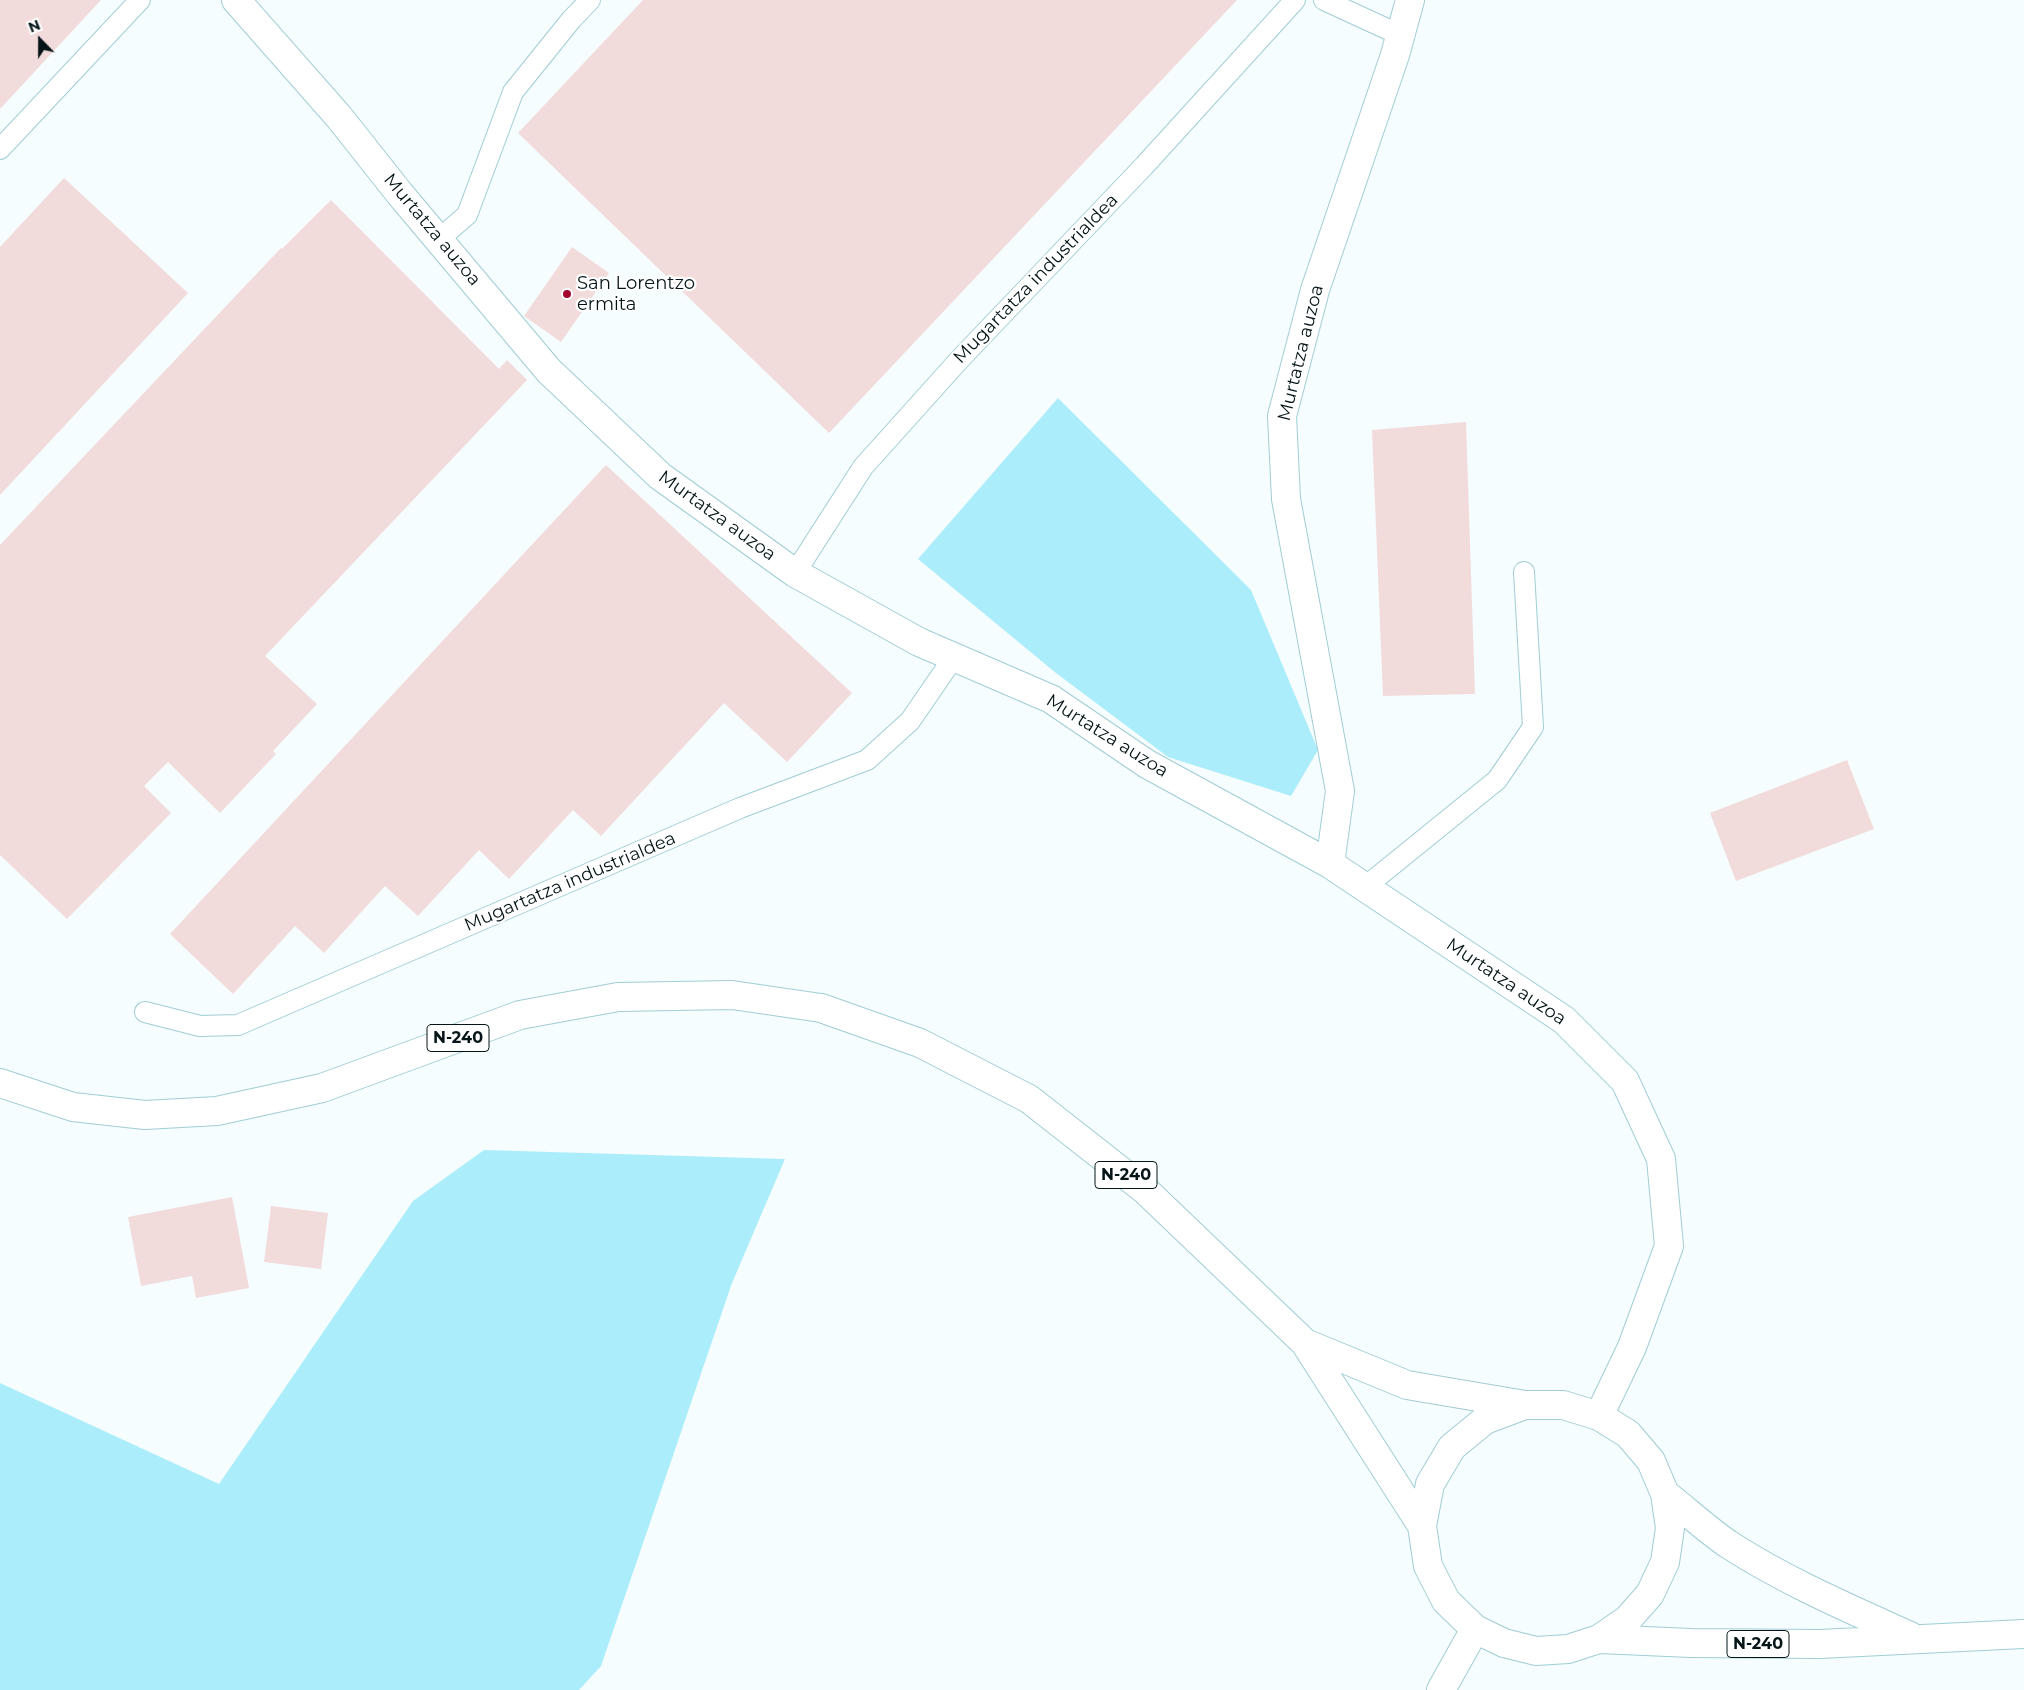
<!DOCTYPE html>
<style>
body{margin:0}
#map{position:relative;width:2024px;height:1690px;overflow:hidden;background:#f5fdff;font-family:Montserrat,sans-serif}
canvas{display:block}
.north{position:absolute;left:15px;top:15px;width:50px;height:50px;-webkit-text-stroke:4px #fff;paint-order:stroke;rotate:338deg;font-size:14px;font-weight:700;line-height:20px;text-align:center;color:#041417}
.north::after{content:'';display:block;margin:auto;width:18px;height:22px;background:#041417;clip-path:polygon(50% 0,100% 100%,50% 72%,0 100%)}
</style>
<div id="map">
<canvas width="2024" height="1690"></canvas>
<div class="north">N</div>
</div>
<script>
const g = document.querySelector('canvas').getContext('2d');
g.lineJoin = 'round';
function fillPath(path, color) { g.fillStyle = color; g.fill(path, 'evenodd'); }
function stroke(path, color, width, dash) { g.strokeStyle = color; g.lineWidth = width; g.lineCap = dash ? 'butt' : 'round'; g.setLineDash(dash || []); g.stroke(path); }
function drawText(font, color, halo, rows, align = 'center') {
  g.font = font + ' Montserrat,sans-serif'; g.lineWidth = 4.5; g.setLineDash([]); g.textBaseline = 'middle'; g.strokeStyle = halo; g.fillStyle = color; for (const [text, x, y, turn = 0] of rows) {
    g.save(); g.translate(x, y); g.rotate((+turn || 0) * Math.PI / 180); g.textAlign = isNaN(turn) ? turn : align; if (halo) g.strokeText(text, 0, 0); g.fillText(text, 0, 0); g.restore();
  }
}
fillPath(new Path2D(`
 M 1058,398 L 1251,590 L 1318,750 L 1291,796 L 1168,757 L 1056,673 L 918,559 Z
 M 484,1150 L 785,1159 L 732,1283 L 601,1666 L 579,1690 L 0,1690 L 0,1383 L 219,1484 L 413,1201 Z`), '#abedfa');
fillPath(new Path2D(`
 M 0,0 L 101,0 L 0,109 Z
 M 643,0 L 1237,0 L 829,433 L 518,133 Z
 M 64,178 L 188,293 L 0,495 L 0,247 Z
 M 331,200 L 499,369 L 507,360 L 527,380 L 265,656 L 317,704 L 273,751 L 276,754 L 220,813 L 168,762 L 144,786 L 171,813 L 67,919 L 0,855 L 0,545 L 281,248 L 282,249 Z
 M 572,247 L 609,273 L 561,342 L 524,316 Z
 M 1466,422 L 1475,694 L 1383,696 L 1372,430 Z
 M 606,465 L 852,693 L 787,762 L 724,703 L 601,836 L 573,810 L 509,879 L 479,850 L 418,916 L 385,886 L 324,953 L 295,926 L 233,994 L 170,934 Z
 M 1847,760 L 1874,829 L 1736,881 L 1710,813 Z
 M 232,1197 L 249,1288 L 196,1298 L 192,1276 L 141,1286 L 128,1217 Z
 M 271,1206 L 328,1213 L 321,1269 L 264,1262 Z`), '#f2dbdb');
const service = new Path2D(`
 M 1324,0 L 1400,35
 M 0,149 L 140,0
 M 439,239 L 467,215 L 513,92 L 571,20 L 590,0
 M 795,573 L 863,467 L 960,359 L 1144,166 L 1295,0
 M 1365,887 L 1497,780 L 1533,727 L 1524,572
 M 145,1012 L 200,1026 L 238,1025 L 740,808 L 867,760 L 910,721 L 954,657`);
const minor = new Path2D(`
 M 236,0 L 339,117 L 400,194 L 549,371 L 660,476 L 795,573 L 919,642 L 1051,699 L 1147,764 L 1330,864
 M 1410,0 L 1395,55 L 1315,290 L 1282,416 L 1286,499 L 1340,791 L 1330,864 L 1564,1020 L 1625,1081 L 1661,1159 L 1669,1246 L 1632,1347 L 1599,1416
 M 1441,1690 L 1475,1629`);
const trunk = new Path2D(`
 M 0,1083 L 73,1107 L 145,1115 L 217,1111 L 322,1088 L 520,1015 L 618,997 L 732,995 L 821,1008 L 920,1043 L 1029,1099 L 1145,1190 L 1305,1343 L 1422,1526
 M 1305,1343 L 1407,1385 L 1525,1405 L 1563,1405 L 1599,1416 L 1628,1434 L 1651,1461 L 1665,1494 L 1670,1528 L 1665,1562 L 1650,1594 L 1628,1619 L 1599,1639 L 1568,1649 L 1536,1651 L 1504,1643 L 1475,1629 L 1446,1601 L 1428,1566 L 1422,1526 L 1430,1484 L 1452,1447 L 1485,1420 L 1525,1405
 M 1665,1494 C 1686,1510 1706,1529 1728,1544 C 1785,1581 1848,1608 1910,1636
 M 1599,1639 L 1691,1643 L 1820,1644 L 2024,1634`);
stroke(service, '#a1cdd5', 22);
stroke(minor, '#a1cdd5', 30);
stroke(trunk, '#a1cdd5', 30);
stroke(service, '#fff', 20);
stroke(minor, '#fff', 28);
stroke(trunk, '#fff', 28);
for (const [x, y, r, color] of [
 [567,294,5,"#a3052f"]
]) { const dot = new Path2D(); dot.arc(x, y, r, 0, 2 * Math.PI); g.fillStyle = color; g.fill(dot); stroke(dot, '#fff', 2); }
for (const [x, y, w] of [
 [458,1038,62],
 [1126,1175,62],
 [1758,1644,62]
]) { const box = new Path2D(); box.roundRect(x - w / 2, y - 13.5, w, 27, 4); g.fillStyle = '#fff'; g.fill(box); stroke(box, '#041417', 1); }
drawText('bold 16px', '#041417', null, [
 ["N-240",458,1038],
 ["N-240",1126,1175],
 ["N-240",1758,1644]
]);
drawText('18px', '#041417', '#fff', [
 ["Murtatza auzoa",432,230,50],
 ["Mugartatza industrialdea",1036,279,-46],
 ["Murtatza auzoa",1301,353,-76],
 ["Murtatza auzoa",717,516,36],
 ["Murtatza auzoa",1107,736,32],
 ["Mugartatza industrialdea",570,882,-23],
 ["Murtatza auzoa",1506,982,34]
]);
drawText('18px', '#041417', '#fff', [
 ["San Lorentzo",577,284],
 ["ermita",577,305]
], 'left');
</script>
